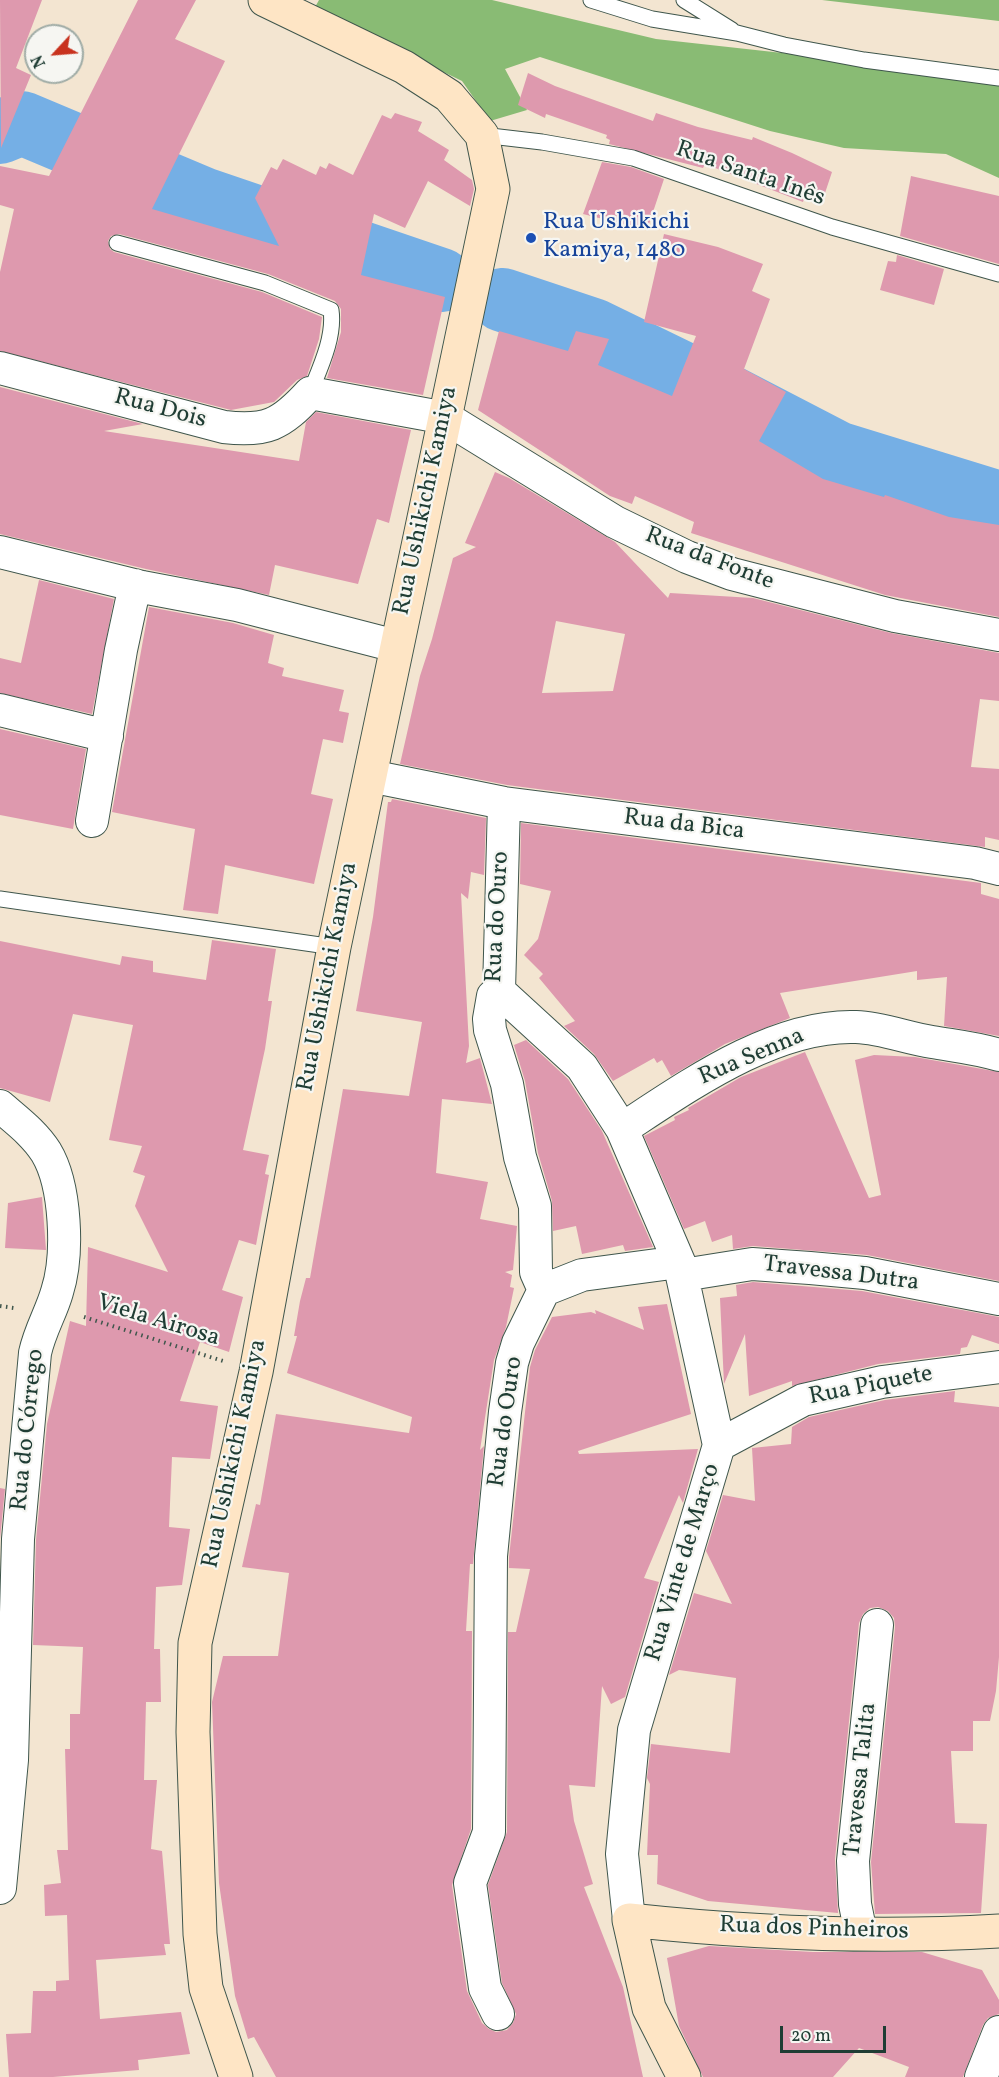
<!DOCTYPE html>
<meta charset="utf-8">
<style>
body{margin:0}
#map{position:relative;width:999px;height:2077px;overflow:hidden;background:#f3e5d1;font-family:Vollkorn,serif}
canvas{display:block}
.north{position:absolute;left:24px;top:24px;width:60px;height:60px;box-sizing:border-box;background:#f6f6f2;border:2px solid #a0aca6;border-radius:50%;rotate:244deg;font-size:16px;font-weight:700;line-height:24px;text-align:center;color:#1f3d34}
.north::after{content:'';display:block;margin:auto;width:21px;height:27px;background:#c8321e;clip-path:polygon(50% 0,100% 100%,50% 72%,0 100%)}
.scale{position:absolute;left:780px;top:2026px;width:106px;height:27px;box-sizing:border-box;border:3px solid #1f3d34;border-top:0;padding-left:8px;font-size:18px;line-height:21px;white-space:nowrap;color:#1f3d34;-webkit-text-stroke:4px #f6f6f2;paint-order:stroke}
</style>
<div id="map">
<canvas width="999" height="2077"></canvas>
<div class="north">N</div>
<div class="scale">20 m</div>
</div>
<script>
const g = document.querySelector('canvas').getContext('2d');
g.lineJoin = 'round';
function fillPath(path, color) { g.fillStyle = color; g.fill(path, 'evenodd'); }
function stroke(path, color, width, dash) { g.strokeStyle = color; g.lineWidth = width; g.lineCap = dash ? 'butt' : 'round'; g.setLineDash(dash || []); g.stroke(path); }
function drawText(font, color, halo, rows, align = 'center') {
  g.font = font + ' Vollkorn,serif'; g.lineWidth = 4.5; g.setLineDash([]); g.textBaseline = 'middle'; g.strokeStyle = halo; g.fillStyle = color; for (const [text, x, y, turn = 0] of rows) {
    g.save(); g.translate(x, y); g.rotate((+turn || 0) * Math.PI / 180); g.textAlign = isNaN(turn) ? turn : align; if (halo) g.strokeText(text, 0, 0); g.fillText(text, 0, 0); g.restore();
  }
}
fillPath(new Path2D(`
 M 319,0 L 492,0 L 656,39 L 945,71 L 999,80 L 999,178 L 946,154 L 844,148 L 770,131 L 540,57 L 505,69 L 527,110 L 490,121 L 462,81 L 314,9 Z
 M 822,0 L 999,0 L 999,21 Z`), '#89bb74');
stroke(new Path2D(`
 M 0,132 L 22,123 L 203,199 L 441,280
 M 503,300 L 593,330 L 702,383 L 837,453 L 999,503`), '#75afe5', 64);
fillPath(new Path2D(`
 M 0,0 L 42,0 L 16,68 L 31,75 L 1,148 Z
 M 138,0 L 196,0 L 175,39 L 225,61 L 152,209 L 279,246 L 255,198 L 271,167 L 277,170 L 283,159 L 316,175 L 320,166 L 326,169 L 329,163 L 353,175 L 382,115 L 391,119 L 395,113 L 422,122 L 418,131 L 449,150 L 444,160 L 472,180 L 474,189 L 470,206 L 428,181 L 405,228 L 374,214 L 361,275 L 445,297 L 423,395 L 327,378 L 341,332 L 341,309 L 335,301 L 268,274 L 119,234 L 111,236 L 108,241 L 110,249 L 114,252 L 262,292 L 322,317 L 319,339 L 307,376 L 297,380 L 274,402 L 231,410 L 0,351 L 0,272 L 14,209 L 0,205 L 0,166 L 49,176 Z
 M 528,73 L 555,86 L 653,121 L 656,113 L 698,127 L 752,140 L 753,137 L 792,153 L 832,172 L 822,202 L 805,196 L 803,202 L 705,164 L 703,168 L 609,144 L 610,140 L 606,138 L 607,135 L 546,114 L 545,118 L 518,105 Z
 M 602,162 L 631,167 L 664,179 L 647,230 L 583,214 Z
 M 911,176 L 999,196 L 999,264 L 900,236 Z
 M 664,234 L 718,247 L 763,264 L 752,291 L 770,299 L 744,369 L 786,392 L 759,441 L 823,479 L 884,497 L 885,495 L 949,517 L 999,525 L 999,617 L 885,595 L 691,533 L 694,522 L 635,496 L 632,504 L 610,496 L 478,410 L 499,331 L 568,351 L 576,331 L 609,339 L 598,365 L 672,396 L 696,336 L 644,322 Z
 M 897,255 L 944,269 L 934,305 L 880,290 L 888,261 L 896,262 Z
 M 0,387 L 143,424 L 104,431 L 299,461 L 306,422 L 316,412 L 411,430 L 389,523 L 377,519 L 358,584 L 275,565 L 269,595 L 146,569 L 0,534 Z
 M 495,472 L 509,478 L 615,542 L 668,598 L 670,593 L 753,598 L 891,633 L 999,653 L 999,701 L 980,699 L 971,767 L 999,769 L 999,840 L 985,837 L 985,847 L 507,785 L 400,764 L 420,676 L 432,639 L 453,558 L 476,547 L 465,543 ZM 556,621 L 625,634 L 613,691 L 542,693 Z
 M 39,580 L 114,599 L 92,714 L 0,693 L 0,658 L 21,663 Z
 M 149,607 L 233,623 L 274,635 L 268,663 L 284,668 L 282,676 L 344,690 L 339,711 L 349,713 L 343,743 L 323,739 L 311,794 L 333,799 L 314,884 L 225,865 L 218,914 L 183,910 L 195,829 L 112,812 Z
 M 0,729 L 86,749 L 73,829 L 0,815 Z
 M 392,799 L 486,818 L 484,875 L 471,872 L 468,899 L 461,893 L 469,1046 L 466,1063 L 480,1058 L 492,1104 L 442,1099 L 436,1173 L 488,1182 L 480,1219 L 517,1226 L 513,1270 L 505,1272 L 512,1275 L 510,1287 L 514,1288 L 506,1327 L 494,1360 L 480,1450 L 484,1446 L 473,1564 L 470,1564 L 466,1631 L 472,1631 L 471,1829 L 452,1885 L 467,1991 L 482,2023 L 489,2029 L 496,2032 L 507,2030 L 513,2023 L 516,2014 L 502,1983 L 488,1885 L 507,1832 L 508,1632 L 516,1632 L 530,1569 L 509,1568 L 509,1557 L 530,1367 L 535,1350 L 552,1317 L 591,1312 L 596,1314 L 595,1310 L 644,1330 L 638,1307 L 667,1304 L 691,1414 L 578,1451 L 579,1454 L 698,1449 L 683,1503 L 679,1495 L 644,1578 L 659,1582 L 625,1697 L 611,1704 L 602,1686 L 595,1787 L 569,1785 L 574,1821 L 593,1884 L 584,1887 L 623,1987 L 643,2077 L 276,2077 L 254,2037 L 248,2039 L 235,1996 L 219,1883 L 212,1702 L 223,1656 L 278,1656 L 289,1573 L 242,1567 L 256,1504 L 260,1505 L 276,1414 L 409,1433 L 412,1417 L 287,1373 L 297,1336 L 294,1336 L 300,1301 L 306,1278 L 310,1278 L 343,1089 L 409,1096 L 422,1022 L 356,1011 L 373,917 L 388,802 L 391,802 Z
 M 521,823 L 981,883 L 981,894 L 999,899 L 999,1036 L 944,1026 L 947,977 L 917,980 L 917,971 L 780,993 L 790,1018 L 725,1044 L 671,1076 L 662,1060 L 657,1063 L 654,1058 L 613,1081 L 594,1054 L 564,1026 L 575,1021 L 539,978 L 543,974 L 524,955 L 538,939 L 551,891 L 520,884 Z
 M 212,940 L 276,949 L 268,1001 L 272,1001 L 265,1049 L 243,1150 L 269,1155 L 265,1174 L 269,1175 L 256,1245 L 239,1240 L 222,1290 L 243,1297 L 229,1352 L 200,1342 L 180,1401 L 218,1406 L 210,1459 L 172,1457 L 169,1527 L 190,1529 L 182,1585 L 156,1587 L 154,1649 L 160,1649 L 161,1702 L 146,1702 L 144,1780 L 157,1780 L 151,1849 L 162,1851 L 170,1944 L 164,1944 L 166,1955 L 96,1960 L 100,2019 L 181,2012 L 190,2054 L 138,2060 L 139,2070 L 53,2077 L 9,2077 L 6,2034 L 31,2033 L 33,1991 L 56,1991 L 56,1981 L 69,1980 L 67,1915 L 45,1916 L 44,1885 L 61,1883 L 57,1850 L 68,1850 L 65,1749 L 70,1749 L 70,1714 L 80,1714 L 83,1647 L 33,1645 L 36,1540 L 47,1424 L 70,1321 L 86,1326 L 88,1247 L 168,1272 L 135,1206 L 145,1176 L 133,1172 L 142,1146 L 109,1140 L 133,1025 L 73,1014 L 50,1102 L 0,1088 L 0,941 L 120,965 L 122,956 L 153,961 L 153,972 L 206,980 Z
 M 526,1040 L 568,1079 L 602,1131 L 653,1247 L 625,1251 L 623,1245 L 582,1254 L 576,1226 L 553,1231 L 552,1201 L 538,1153 L 525,1081 L 514,1045 Z
 M 805,1052 L 869,1198 L 881,1195 L 855,1060 L 874,1055 L 915,1057 L 999,1072 L 999,1281 L 867,1255 L 753,1246 L 733,1249 L 732,1235 L 712,1242 L 705,1221 L 684,1229 L 644,1136 L 675,1120 L 674,1117 L 689,1110 L 688,1108 L 741,1077 Z
 M 42,1197 L 46,1250 L 5,1248 L 8,1203 Z
 M 753,1282 L 862,1291 L 999,1317 L 999,1344 L 972,1335 L 967,1347 L 961,1348 L 960,1354 L 878,1364 L 792,1386 L 792,1381 L 749,1396 L 745,1334 L 724,1384 L 720,1298 L 737,1296 L 736,1285 Z
 M 955,1391 L 954,1402 L 999,1407 L 999,1657 L 996,1691 L 990,1721 L 973,1721 L 973,1751 L 951,1751 L 955,1823 L 987,1824 L 981,1913 L 875,1914 L 871,1862 L 895,1627 L 894,1618 L 888,1611 L 878,1607 L 870,1608 L 863,1614 L 859,1623 L 835,1859 L 838,1913 L 708,1901 L 657,1884 L 658,1855 L 647,1855 L 650,1784 L 647,1778 L 651,1744 L 730,1753 L 736,1678 L 679,1670 L 669,1675 L 694,1593 L 732,1604 L 706,1551 L 723,1495 L 755,1501 L 752,1448 L 791,1444 L 792,1427 L 809,1417 L 885,1400 Z
 M 0,1488 L 5,1489 L 0,1539 Z
 M 709,1946 L 813,1952 L 922,1952 L 982,1970 L 999,2000 L 999,2014 L 988,2018 L 983,2025 L 963,2077 L 905,2077 L 909,2067 L 859,2048 L 833,2077 L 703,2077 L 679,2026 L 667,1958 Z`), '#de99ae');
const lane = new Path2D(`
 M 591,0 L 652,19 L 737,33 L 784,45 L 864,60 L 999,78
 M 684,0 L 732,30
 M 482,135 L 542,142 L 633,158 L 832,227 L 999,274
 M 117,243 L 265,283 L 331,310 C 335,337 320,368 310,393
 M 0,899 L 334,947`);
const street = new Path2D(`
 M 0,368 L 224,427 C 266,432 281,425 310,393 L 446,418 L 615,522 L 687,557 L 732,574 L 895,616 L 999,635
 M 0,552 L 142,587 L 237,605 L 396,646
 M 0,710 L 107,736
 M 370,776 L 504,803 L 975,863 L 999,869
 M 92,821 L 121,650 L 135,585
 M 499,991 L 582,1067 L 622,1129 L 679,1262 L 719,1445 L 634,1730 L 622,1854 L 629,1920
 M 0,1106 C 16,1120 34,1133 46,1152 C 66,1185 69,1255 57,1292 C 51,1313 40,1330 35,1353 L 18,1539 L 12,1760 L 0,1888
 M 622,1129 C 688,1086 774,1024 856,1027 C 882,1028 907,1038 932,1042 C 955,1046 976,1048 999,1055
 M 683,1275 L 752,1264 L 810,1268 L 865,1273 L 999,1299
 M 544,1290 L 582,1275 L 679,1262
 M 719,1445 L 803,1400 L 882,1382 L 999,1367
 M 861,1934 L 855,1904 L 853,1861 L 877,1625
 M 498,2014 L 485,1988 L 470,1883 L 489,1832 L 491,1556 L 505,1412 L 512,1363 L 518,1343 L 544,1290 L 536,1272 L 535,1206 L 520,1157 L 507,1084 L 490,1030 L 489,1019 L 493,996 L 499,991 L 504,803
 M 981,2077 L 999,2032`);
const secondary = new Path2D(`
 M 236,2077 L 206,1988 L 200,1934 L 193,1732 L 195,1643 L 256,1372 L 334,947 L 493,189 L 482,135 L 449,96 L 404,67 L 265,0
 M 684,2077 L 649,2008 L 629,1920 C 750,1933 878,1938 999,1931`);
stroke(lane, '#3f564c', 17);
stroke(street, '#3f564c', 34);
stroke(secondary, '#3f564c', 35);
stroke(new Path2D(`
 M 0,1306 L 14,1308
 M 84,1317 L 223,1361`), '#3f564c', 4, [1.5, 4.5]);
stroke(lane, '#fff', 15);
stroke(street, '#fff', 32);
stroke(secondary, '#fee5c5', 33);
for (const [x, y, r, color] of [
 [531,238,6,"#1a4fb4"]
]) { const dot = new Path2D(); dot.arc(x, y, r, 0, 2 * Math.PI); g.fillStyle = color; g.fill(dot); stroke(dot, '#f6f6f2', 2); }
drawText('24px', '#1f3d34', '#f6f6f2', [
 ["Rua Santa Inês",750,175,19],
 ["Rua Dois",160,410,15],
 ["Rua Ushikichi Kamiya",427,501,-78],
 ["Rua da Fonte",709,560,21],
 ["Rua da Bica",684,826,7],
 ["Rua do Ouro",499,917,-87],
 ["Rua Ushikichi Kamiya",329,977,-79],
 ["Rua Senna",752,1058,-23],
 ["Travessa Dutra",841,1275,7],
 ["Viela Airosa",158,1322,17],
 ["Rua Piquete",871,1387,-11],
 ["Rua do Ouro",507,1422,-82],
 ["Rua do Córrego",29,1430,-84],
 ["Rua Ushikichi Kamiya",236,1454,-78],
 ["Rua Vinte de Março",684,1563,-73],
 ["Travessa Talita",862,1780,-84],
 ["Rua dos Pinheiros",814,1930,2]
]);
drawText('24px', '#164399', '#f6f6f2', [
 ["Rua Ushikichi",543,224],
 ["Kamiya, 1480",543,252]
], 'left');
</script>
